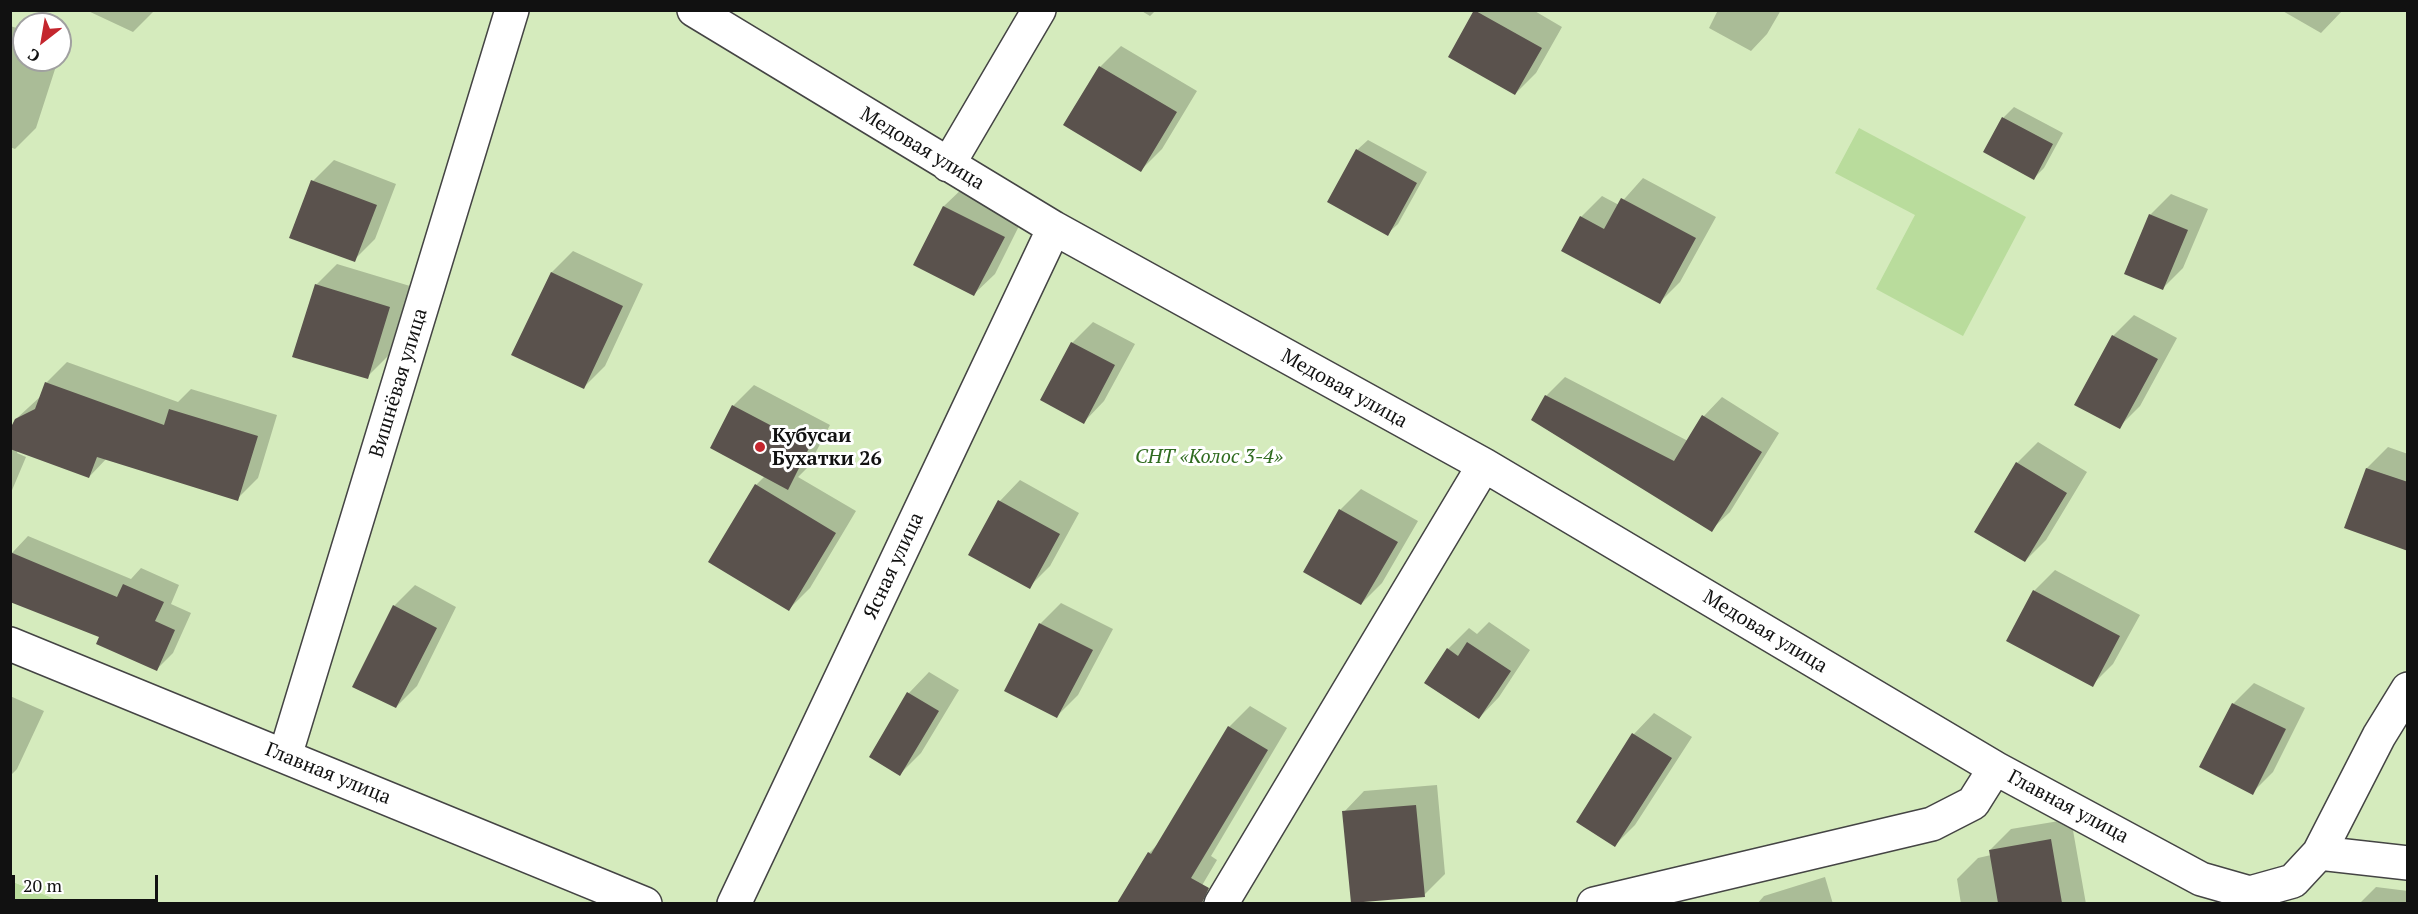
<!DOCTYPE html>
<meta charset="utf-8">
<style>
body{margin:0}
#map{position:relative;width:2418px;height:914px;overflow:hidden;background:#fffdf5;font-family:"PT Serif",serif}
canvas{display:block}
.frame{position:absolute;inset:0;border:12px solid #111;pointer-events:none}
.north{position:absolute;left:12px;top:12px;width:60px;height:60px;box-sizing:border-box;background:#fff;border:2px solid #a0a0a0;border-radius:50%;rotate:211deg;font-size:16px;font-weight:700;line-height:24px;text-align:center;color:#111}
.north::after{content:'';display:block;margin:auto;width:21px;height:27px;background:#c4262e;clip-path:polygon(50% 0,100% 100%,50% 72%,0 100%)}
.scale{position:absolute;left:12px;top:875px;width:146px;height:27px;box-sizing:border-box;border:3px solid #111;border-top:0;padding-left:8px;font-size:18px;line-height:21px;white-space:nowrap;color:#111;-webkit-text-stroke:4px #fff;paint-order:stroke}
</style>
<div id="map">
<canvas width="2418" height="914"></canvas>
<div class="frame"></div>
<div class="north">С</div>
<div class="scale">20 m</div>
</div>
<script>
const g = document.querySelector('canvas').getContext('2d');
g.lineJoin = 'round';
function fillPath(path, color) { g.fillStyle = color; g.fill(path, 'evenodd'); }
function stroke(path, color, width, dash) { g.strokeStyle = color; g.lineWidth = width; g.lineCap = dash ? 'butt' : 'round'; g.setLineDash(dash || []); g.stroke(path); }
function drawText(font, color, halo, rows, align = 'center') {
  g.font = font + ' "PT Serif",serif'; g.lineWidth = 6; g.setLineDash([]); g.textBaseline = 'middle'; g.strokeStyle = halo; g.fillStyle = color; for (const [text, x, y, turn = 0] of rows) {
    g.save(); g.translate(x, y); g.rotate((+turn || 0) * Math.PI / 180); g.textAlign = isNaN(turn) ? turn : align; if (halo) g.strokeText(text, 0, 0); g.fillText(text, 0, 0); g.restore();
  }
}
fillPath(new Path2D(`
 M 10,11 L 2407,11 L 2407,903 L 65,903 L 11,881 ZM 24,24 L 60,24 L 60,60 L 24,60 Z`), '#d5ebbd');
fillPath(new Path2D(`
 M 1859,128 L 2026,217 L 1963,336 L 1876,289 L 1915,215 L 1835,173 Z
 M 11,881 L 65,903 L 11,903 Z`), '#b9dc9c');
fillPath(new Path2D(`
 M 86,10 L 155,10 L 133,32 Z
 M 1140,10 L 1156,10 L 1150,16 Z
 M 1476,10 L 1533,10 L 1562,27 L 1536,73 L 1515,94 L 1450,56 Z
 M 1718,10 L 1781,10 L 1767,34 L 1751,51 L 1709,28 Z
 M 2281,10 L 2343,10 L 2321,33 Z
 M 10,26 L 24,30 L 24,60 L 58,60 L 36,128 L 15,149 L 10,147 Z
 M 60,41 L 64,42 L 60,53 Z
 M 1121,46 L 1197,91 L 1162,149 L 1141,170 L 1065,125 L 1100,67 Z
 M 2014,107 L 2063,133 L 2044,168 L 2034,178 L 1985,152 L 2004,117 Z
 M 1368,140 L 1427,172 L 1398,224 L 1387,234 L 1357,150 Z
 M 334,160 L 396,184 L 375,239 L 354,260 L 291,237 L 313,181 Z
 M 1643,178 L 1716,217 L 1680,282 L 1660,302 L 1563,250 L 1581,217 L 1602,196 L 1619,205 Z
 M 965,186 L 1024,216 L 995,274 L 974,294 L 915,264 L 944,206 Z
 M 2171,194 L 2208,209 L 2183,268 L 2162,289 L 2150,215 Z
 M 573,251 L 643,284 L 605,366 L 584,387 L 513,354 L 552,272 Z
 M 337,264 L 410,286 L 388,356 L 367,377 L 316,285 Z
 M 2134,315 L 2177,338 L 2140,406 L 2119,427 L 2076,404 L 2113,336 Z
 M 1093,322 L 1135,344 L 1104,401 L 1084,422 L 1072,343 Z
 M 67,362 L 178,402 L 191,389 L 277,415 L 258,478 L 237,499 L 107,458 L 89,477 L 18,450 L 17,453 L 26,457 L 10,495 L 10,434 L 16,419 L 41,396 L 46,383 Z
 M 1565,377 L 1688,441 L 1704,416 L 1722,397 L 1779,433 L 1730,512 L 1711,530 L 1546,396 Z
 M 754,385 L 830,425 L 808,467 L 798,477 L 856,511 L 810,588 L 789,609 L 756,485 L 765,476 L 733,406 Z
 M 2038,442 L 2087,472 L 2046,540 L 2025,561 L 2017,463 Z
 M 2388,447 L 2408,454 L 2408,549 L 2346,527 L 2367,468 Z
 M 1020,480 L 1079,513 L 1050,566 L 1029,587 L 970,554 L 1000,501 Z
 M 1361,489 L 1418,521 L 1382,583 L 1361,604 L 1305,572 L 1340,510 Z
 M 28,536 L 131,579 L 141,568 L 179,585 L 171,604 L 191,613 L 173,653 L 156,670 L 101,637 L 12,553 Z
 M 2055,570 L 2140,615 L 2113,664 L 2092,685 L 2034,591 Z
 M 415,585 L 456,607 L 417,686 L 396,707 L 394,606 Z
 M 1061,603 L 1113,629 L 1078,695 L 1057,716 L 1006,690 L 1040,624 Z
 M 1489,622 L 1530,650 L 1499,697 L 1479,718 L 1448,649 L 1469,628 L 1477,634 Z
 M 929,672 L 959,690 L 921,753 L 900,774 L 909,693 Z
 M 2254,683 L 2305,708 L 2273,772 L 2252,793 L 2233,704 Z
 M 10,696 L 44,711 L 17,769 L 10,776 Z
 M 1250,706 L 1287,728 L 1211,856 L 1217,860 L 1191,904 L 1119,904 L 1149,853 L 1160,842 L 1229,727 Z
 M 1654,713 L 1692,737 L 1635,825 L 1614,846 L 1634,734 Z
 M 1437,785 L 1445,874 L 1424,895 L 1344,812 L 1364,791 Z
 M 2071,819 L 2086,904 L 1961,904 L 1957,879 L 1978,858 L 1991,855 L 1990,850 L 2011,829 Z
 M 1825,877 L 1833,904 L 1757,904 L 1764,896 Z
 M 2376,887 L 2408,891 L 2408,904 L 2359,904 Z`), '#0003');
fillPath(new Path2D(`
 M 1474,10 L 1542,48 L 1515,95 L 1448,57 Z
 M 1099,66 L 1177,112 L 1141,172 L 1063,125 Z
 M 2002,117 L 2053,144 L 2034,180 L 1983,152 Z
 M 1356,149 L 1417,183 L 1388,236 L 1327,202 Z
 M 311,180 L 377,205 L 355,262 L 289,238 Z
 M 1621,198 L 1696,238 L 1660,304 L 1561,251 L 1580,216 L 1604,229 Z
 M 943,206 L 1005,237 L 974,296 L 913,265 Z
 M 2149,214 L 2188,230 L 2163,290 L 2124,274 Z
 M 551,272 L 623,306 L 584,389 L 511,355 Z
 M 315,284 L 390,307 L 368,379 L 292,357 Z
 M 2112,335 L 2158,359 L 2120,429 L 2074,405 Z
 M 1071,342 L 1115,365 L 1084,424 L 1040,400 Z
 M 45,382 L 164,425 L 169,409 L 258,436 L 238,501 L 97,457 L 89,478 L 10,449 L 10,429 L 15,419 L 35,409 Z
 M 1545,395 L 1674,461 L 1702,415 L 1762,452 L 1712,532 L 1531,420 Z
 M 732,405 L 810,446 L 788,490 L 710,448 Z
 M 2016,462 L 2067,493 L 2025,562 L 1974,532 Z
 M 2366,468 L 2408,482 L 2408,551 L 2344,528 Z
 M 755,484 L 836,533 L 789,611 L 708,562 Z
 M 998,500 L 1060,534 L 1030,589 L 968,555 Z
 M 1339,509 L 1398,542 L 1361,605 L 1303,572 Z
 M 10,552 L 117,597 L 123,584 L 164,602 L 155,621 L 175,630 L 157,671 L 96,644 L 99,637 L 10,602 Z
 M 2033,590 L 2120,636 L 2093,687 L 2006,641 Z
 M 393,605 L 437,628 L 396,708 L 352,687 Z
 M 1039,623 L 1093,650 L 1057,718 L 1004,691 Z
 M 1467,642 L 1511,671 L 1479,719 L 1424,683 L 1447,648 L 1458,656 Z
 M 907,692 L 939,711 L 900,776 L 869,757 Z
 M 2232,703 L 2286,729 L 2253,795 L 2199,767 Z
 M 1228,726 L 1268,750 L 1191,878 L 1209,888 L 1202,903 L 1117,903 L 1148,852 L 1151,854 Z
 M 1632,733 L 1672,758 L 1615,847 L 1576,822 Z
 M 1416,805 L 1425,897 L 1351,903 L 1342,811 Z
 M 2051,839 L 2062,903 L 1998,903 L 1989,850 Z`), '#5a524d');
const minor = new Path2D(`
 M 694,10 L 1054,228 L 1484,465 L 1995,768
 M 948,165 L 1039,10
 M 10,644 L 645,904
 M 285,756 L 512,10
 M 2319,853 L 2379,736 L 2408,689
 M 734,904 L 1054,228
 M 1221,904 L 1484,465
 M 1594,904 L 1932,824 L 1973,803 L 1995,768 L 2201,879 L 2250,893 L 2293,881 L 2319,853 L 2408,863`);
stroke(minor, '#444', 36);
stroke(minor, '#fff', 33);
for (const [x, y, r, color] of [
 [760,447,6,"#c4262e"]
]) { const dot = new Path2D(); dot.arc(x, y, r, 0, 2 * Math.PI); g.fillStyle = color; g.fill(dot); stroke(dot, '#fff', 2); }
drawText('20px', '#111', '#fff', [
 ["Медовая улица",922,149,31],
 ["Вишнёвая улица",399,383,-73],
 ["Медовая улица",1344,389,29],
 ["Ясная улица",894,566,-65],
 ["Медовая улица",1765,632,31],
 ["Главная улица",328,774,22],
 ["Главная улица",2068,807,28]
]);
drawText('bold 20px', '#111', '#fff', [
 ["Кубусаи",772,436],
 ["Бухатки 26",772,459]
], 'left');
drawText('italic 20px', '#2f6b1f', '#fff', [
 ["СНТ «Колос 3-4»",1209,457]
]);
</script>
